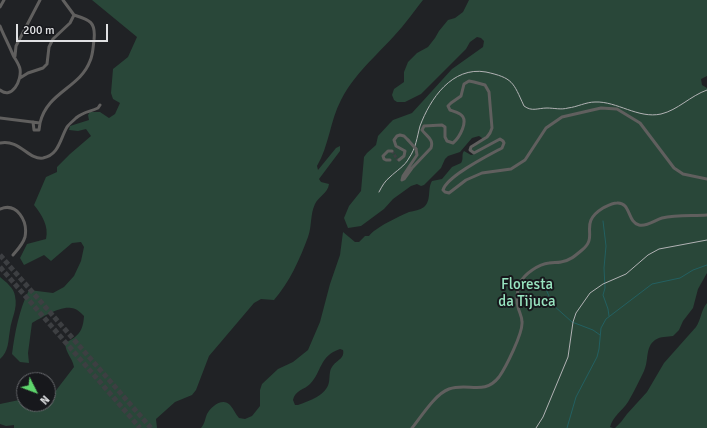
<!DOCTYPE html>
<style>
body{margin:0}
#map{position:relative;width:707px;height:428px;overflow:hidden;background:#202225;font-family:Signika,sans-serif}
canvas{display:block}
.north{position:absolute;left:16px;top:372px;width:40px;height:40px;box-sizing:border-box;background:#17181c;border:1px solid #67686c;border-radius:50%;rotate:132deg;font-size:11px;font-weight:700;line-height:16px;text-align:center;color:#e0e1e3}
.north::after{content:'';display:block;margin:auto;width:14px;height:18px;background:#5ed56c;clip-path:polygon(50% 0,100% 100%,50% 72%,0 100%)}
.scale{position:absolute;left:16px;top:24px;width:92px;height:18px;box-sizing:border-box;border:2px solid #e0e1e3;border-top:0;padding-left:5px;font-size:12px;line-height:14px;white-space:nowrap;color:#e0e1e3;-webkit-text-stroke:3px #17181c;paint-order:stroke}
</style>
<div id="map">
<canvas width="707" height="428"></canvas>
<div class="north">N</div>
<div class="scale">200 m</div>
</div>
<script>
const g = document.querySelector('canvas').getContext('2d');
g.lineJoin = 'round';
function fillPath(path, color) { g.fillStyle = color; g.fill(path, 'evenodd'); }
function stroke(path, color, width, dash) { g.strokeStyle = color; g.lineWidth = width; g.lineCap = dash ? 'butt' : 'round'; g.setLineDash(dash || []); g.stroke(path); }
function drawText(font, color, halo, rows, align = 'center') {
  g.font = font + ' Signika,sans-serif'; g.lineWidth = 4; g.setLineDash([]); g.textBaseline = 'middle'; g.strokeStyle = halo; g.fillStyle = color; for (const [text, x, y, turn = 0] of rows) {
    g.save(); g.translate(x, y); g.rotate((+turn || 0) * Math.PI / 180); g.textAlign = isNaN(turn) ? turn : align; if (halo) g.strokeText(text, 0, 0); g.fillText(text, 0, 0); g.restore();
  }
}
fillPath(new Path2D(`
 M 92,0 L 423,0 C 417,7 412,15 406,22 C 385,49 357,69 341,100 C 330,121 329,146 317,166 L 318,170 L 336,148 L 340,146 L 340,151 L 319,179 L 321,182 L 329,184 C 328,193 318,197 315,204 C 310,214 312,227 308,237 C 300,259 289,283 274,300 L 261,299 L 254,303 L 209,356 L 196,390 L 192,395 L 175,402 L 156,419 L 157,428 L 14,428 L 14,425 L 6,426 L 0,424 L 0,404 L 24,399 L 24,404 L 48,404 L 48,395 L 54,393 L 74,367 C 72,357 66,354 65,343 C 79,336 83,331 84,316 C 80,312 76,308 71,308 C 60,306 41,318 32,323 L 28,353 L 29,363 L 20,362 L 12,354 C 15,332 19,310 29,290 L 53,293 L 64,287 L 74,276 L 81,261 L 84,247 L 81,242 L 72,243 L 51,261 L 44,255 L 24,265 L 20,258 L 27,244 L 46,239 C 49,226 42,215 34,205 L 46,177 L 57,172 L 57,167 L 70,154 L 91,136 L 86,129 L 78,131 L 69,130 L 70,126 L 89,120 L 88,115 L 90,112 L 100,112 L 109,118 L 115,114 L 120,103 L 113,99 L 111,93 L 113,69 L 128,57 L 137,37 Z
 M 469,0 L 707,0 L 707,76 L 701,79 L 702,85 L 707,88 L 707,273 L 698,289 L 693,308 L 683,321 L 679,330 L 673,336 C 667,337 661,336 655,340 C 645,347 649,361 644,371 C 639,381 634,392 628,402 C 622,411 613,416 610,427 L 613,428 L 201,428 C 205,423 205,419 207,414 C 211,406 223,397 230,405 C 234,409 235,414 239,418 L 245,419 L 252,416 L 260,406 L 260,390 L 262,384 L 278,369 L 293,362 L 308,350 L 320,322 L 330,284 L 340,255 L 343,232 L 355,242 L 359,242 L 365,236 L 369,236 C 376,227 398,217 409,212 C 414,211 420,210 424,207 C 432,200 427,189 432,181 L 442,179 L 452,167 L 461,163 C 464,159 461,155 464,151 L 471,155 L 475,154 L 475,152 L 473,152 L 471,149 L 482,141 L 482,138 L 479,136 L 472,138 L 460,152 L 448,156 L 445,159 L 441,168 L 424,185 L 421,186 L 417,184 L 411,186 L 393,199 L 384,209 L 361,226 L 348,228 L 344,218 L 349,206 L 361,191 L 364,157 L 367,153 L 376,145 L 378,136 L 390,123 L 393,120 L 412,113 L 452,69 L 483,47 L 484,41 L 481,38 L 477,37 L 470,42 L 466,49 L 421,94 L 405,102 L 397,102 L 394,100 L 392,95 L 394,89 L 404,82 L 404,72 L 408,62 L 417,53 L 428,47 L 435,38 L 439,31 L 448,20 L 455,18 L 463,12 ZM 340,349 L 343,350 C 345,359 336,360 332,367 C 329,371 330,377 329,382 C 327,395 309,401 298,405 L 295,405 L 293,400 C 295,390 304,390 310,384 C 322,372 319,356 340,349 Z
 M 0,277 C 6,282 14,288 15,296 C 18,309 11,319 10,330 C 8,341 9,351 0,359 Z
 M 707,303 L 707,428 L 615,428 L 621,422 L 627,414 L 647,392 L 664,363 L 696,327 C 701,320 701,310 707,303 Z`), '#294739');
stroke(new Path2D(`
 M 603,221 L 606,246 L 604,268 L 605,288 L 603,295 L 608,309 L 609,316
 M 545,287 L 553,305 L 572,322 L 593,330 L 600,335
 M 567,428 L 576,397 L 597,357 L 599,349 L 601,328 L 606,319 L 652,284 L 680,278 L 693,270 L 707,265`), '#236061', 1);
stroke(new Path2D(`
 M 392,151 L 397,159 L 399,160`), '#3d3f42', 3, [3, 1.5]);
stroke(new Path2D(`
 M 0,255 L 151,428
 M 0,267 L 140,428`), '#3d3f42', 5, [5, 2.5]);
stroke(new Path2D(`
 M 0,7 L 4,0
 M 0,26 C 4,36 9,45 13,55 C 15,59 19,64 20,69 C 22,80 12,100 0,90
 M 15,56 L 16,46 L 40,0
 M 20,78 L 28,73 L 43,68 L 47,64 L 49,47 L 53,39 L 70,23 L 74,15 L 63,0
 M 0,118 L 40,123 C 47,92 80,88 90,61 C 93,55 93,47 94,40 C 96,22 90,20 74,15
 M 33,122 L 34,130 L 39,130 L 40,123
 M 0,143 C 20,139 28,160 43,158 C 59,155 60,139 67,127 C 69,124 73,121 76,118 C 84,111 90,112 98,108 L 100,105
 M 416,149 L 417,155 L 403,176 L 402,180 L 404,179 L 412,168 L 431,148 C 434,139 427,137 422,130 L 424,126 L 442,125 L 445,127 L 445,137 L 447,141 L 453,143 C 459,138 470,120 460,114 C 457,112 453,111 450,110 L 448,106 L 451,103 L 461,96 L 464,84 L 469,81 L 474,82 L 485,85 L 489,92 L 492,128 L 490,133 L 487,137 L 471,147 L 470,150 L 474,153 L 500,139 L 503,141 L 504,143 L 502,148 C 489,155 447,176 443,190 L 445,192 L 449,193 L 466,180 L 482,173 L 511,169 L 525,160 L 546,128 L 562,117 L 601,108 L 617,109 L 640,123 L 674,168 L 683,174 L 707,179
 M 390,160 L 386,160 L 384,159 L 383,156 L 388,151 L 392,151
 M 399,160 L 404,156 L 405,151 L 396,146 L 394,140 L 397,136 L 400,135 L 404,136 L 408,140
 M 0,209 C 17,202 28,221 25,237 C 23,244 18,249 13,255
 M 412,428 C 421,417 435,394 449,389 C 468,382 484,396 499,377 C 506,367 523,333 522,322 C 522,316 519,312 518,307 C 516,300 517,290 520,283 C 524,274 539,264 549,263 C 553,262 557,263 561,262 C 569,261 575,256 582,250 C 600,236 577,224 603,208 C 607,206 612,203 617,203 C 631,202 627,222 639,225 C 647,227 655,220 662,218 C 676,215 692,216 707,215`), '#605f5e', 3);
stroke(new Path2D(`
 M 379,192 C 382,186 385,181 390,177 C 396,171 405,166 409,158 C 416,148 417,137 420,126 C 430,99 452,66 486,72 C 513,78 513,82 524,106 C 532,112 538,108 547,108 C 554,108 561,110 568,108 C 577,107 586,102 595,102 C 617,101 638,119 661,114 C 678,110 690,96 707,90
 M 536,428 L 543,417 L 568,357 L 573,322 L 576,313 L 590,293 L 603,284 L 626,274 L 648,255 L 659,249 L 707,240`), '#b1b2b4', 1);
stroke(new Path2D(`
 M 408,140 L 416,149`), '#605f5e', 3);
drawText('15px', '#98e4c0', '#17181c', [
 ["Floresta",527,285],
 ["da Tijuca",527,302]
]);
</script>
